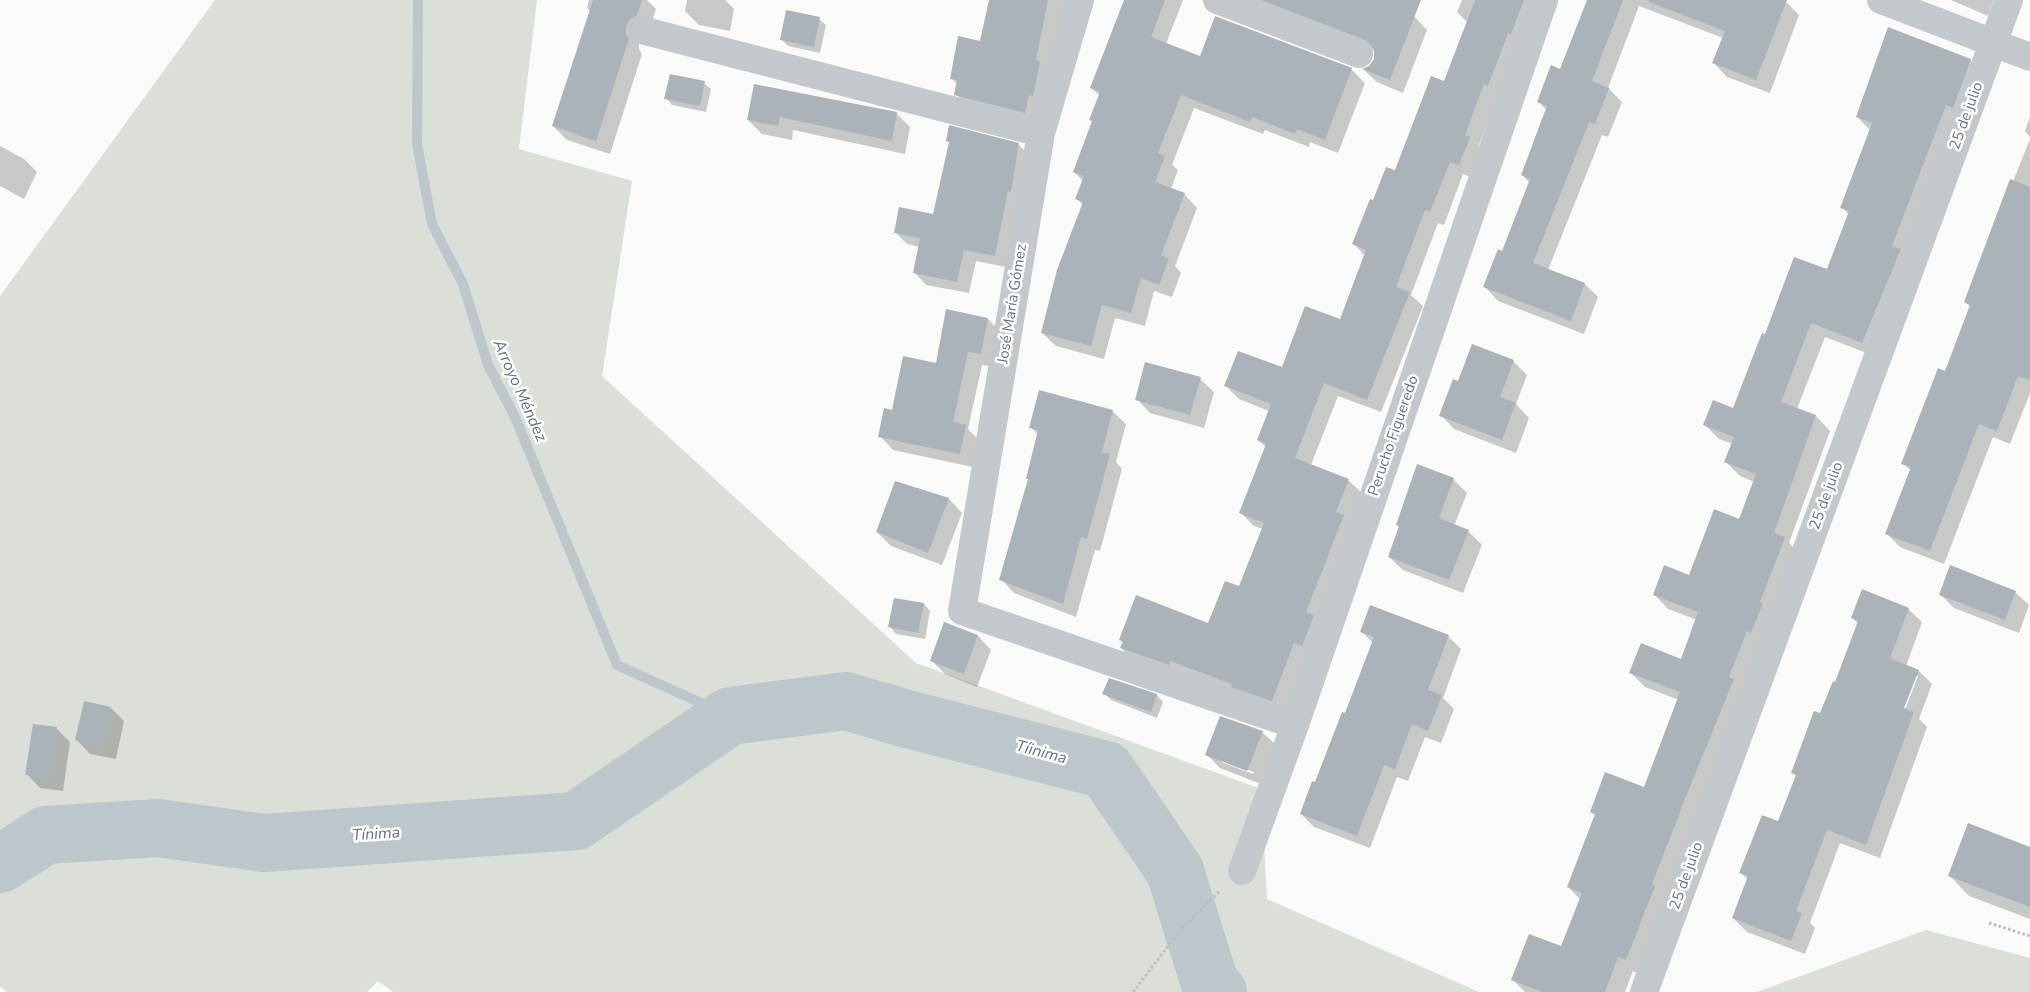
<!DOCTYPE html>
<meta charset="utf-8">
<style>
body{margin:0}
canvas{display:block;background:#fafaf8}
</style>
<canvas width="2030" height="992"></canvas>
<script>
const g = document.querySelector('canvas').getContext('2d');
g.lineJoin = 'round';
function fillPath(path, color) { g.fillStyle = color; g.fill(path, 'evenodd'); }
function stroke(path, color, width, dash) { g.strokeStyle = color; g.lineWidth = width; g.lineCap = dash ? 'butt' : 'round'; g.setLineDash(dash || []); g.stroke(path); }
function drawText(font, color, halo, rows, align = 'center') {
  g.font = font + ' "Nunito Sans",sans-serif'; g.lineWidth = 5; g.setLineDash([]); g.textBaseline = 'middle'; g.strokeStyle = halo; g.fillStyle = color; for (const [text, x, y, turn = 0] of rows) {
    g.save(); g.translate(x, y); g.rotate((+turn || 0) * Math.PI / 180); g.textAlign = isNaN(turn) ? turn : align; if (halo) g.strokeText(text, 0, 0); g.fillText(text, 0, 0); g.restore();
  }
}
fillPath(new Path2D(`
 M 215,0 L 537,0 L 519,149 L 632,181 L 602,376 L 916,663 L 1261,789 L 1267,899 L 1479,992 L 393,992 L 378,981 L 367,992 L 7,992 L 0,987 L 0,296 Z
 M 1926,930 L 2030,958 L 2030,992 L 1757,992 Z`), '#dadfd7');
fillPath(new Path2D(`
 M 589,0 L 647,0 L 656,9 L 650,29 L 639,40 L 639,49 L 642,54 L 610,154 L 567,140 L 553,126 L 591,12 L 587,8 Z
 M 687,0 L 725,0 L 734,9 L 730,31 L 699,25 L 685,11 Z
 M 990,0 L 1075,0 L 1039,126 L 970,108 L 956,94 L 958,85 L 951,78 L 981,42 Z
 M 1125,0 L 1183,0 L 1166,44 L 1200,57 L 1351,69 L 1365,83 L 1338,153 L 1310,142 L 1309,147 L 1265,130 L 1263,134 L 1194,108 L 1172,165 L 1178,170 L 1171,189 L 1184,194 L 1197,208 L 1175,266 L 1181,273 L 1172,297 L 1154,291 L 1145,326 L 1115,318 L 1104,359 L 1056,346 L 1042,333 L 1083,205 L 1076,198 L 1083,181 L 1074,172 L 1093,122 L 1091,120 L 1100,96 L 1091,88 Z
 M 1243,0 L 1390,0 L 1414,16 L 1427,30 L 1403,93 L 1377,82 L 1364,70 L 1370,67 L 1375,60 L 1376,51 Z
 M 1462,0 L 1543,0 L 1498,97 L 1478,147 L 1483,151 L 1473,178 L 1463,174 L 1444,225 L 1438,223 L 1411,295 L 1423,306 L 1381,412 L 1338,396 L 1311,465 L 1348,480 L 1362,493 L 1286,713 L 1135,662 L 1121,648 L 1123,643 L 1120,640 L 1209,625 L 1240,588 L 1263,529 L 1254,526 L 1241,513 L 1266,447 L 1258,440 L 1269,411 L 1239,399 L 1226,386 L 1283,369 L 1341,321 L 1365,256 L 1354,244 L 1374,202 L 1396,172 L 1444,83 L 1467,22 L 1457,12 Z
 M 1588,0 L 1781,0 L 1786,2 L 1799,15 L 1770,93 L 1727,77 L 1714,63 L 1723,38 L 1639,6 L 1608,88 L 1622,102 L 1608,137 L 1602,135 L 1548,270 L 1585,284 L 1598,297 L 1584,334 L 1498,301 L 1485,287 L 1503,252 L 1529,182 L 1522,175 L 1547,110 L 1538,102 L 1561,71 Z
 M 1951,0 L 1994,0 L 1988,16 Z
 M 819,19 L 826,25 L 820,53 L 788,46 L 782,40 Z
 M 1970,60 L 1984,74 L 1877,357 L 1825,337 L 1797,409 L 1816,416 L 1830,431 L 1789,543 L 1798,552 L 1640,974 L 1633,971 L 1625,992 L 1525,992 L 1513,980 L 1562,948 L 1580,899 L 1568,887 L 1595,815 L 1591,811 L 1645,788 L 1679,700 L 1645,687 L 1631,673 L 1681,660 L 1697,620 L 1668,609 L 1654,594 L 1689,576 L 1739,521 L 1754,482 L 1740,476 L 1726,462 L 1733,444 L 1719,439 L 1705,425 L 1734,410 L 1766,336 L 1827,271 L 1849,215 L 1842,207 L 1870,130 L 1857,117 Z
 M 704,83 L 711,89 L 706,112 L 672,105 L 666,98 Z
 M 755,85 L 896,113 L 910,127 L 905,154 L 793,130 L 792,140 L 762,134 L 748,120 Z
 M 2030,117 L 2030,137 L 2025,131 Z
 M 2030,139 L 2030,393 L 2010,444 L 1993,437 L 1944,564 L 1900,547 L 1887,534 L 1911,471 L 1903,463 L 1946,372 L 1971,307 L 1965,302 Z
 M 947,141 L 1018,144 L 1030,156 L 1006,267 L 976,261 L 969,293 L 926,285 L 915,273 L 920,247 L 907,244 L 895,232 L 934,215 L 950,143 Z
 M 0,146 L 24,159 L 37,172 L 24,199 L 0,186 Z
 M 947,311 L 988,319 L 1002,333 L 995,367 L 982,365 L 968,429 L 979,440 L 973,467 L 893,450 L 880,436 L 893,412 L 937,365 Z
 M 1513,361 L 1527,375 L 1516,404 L 1529,418 L 1516,453 L 1454,429 L 1441,415 L 1458,382 Z
 M 1200,379 L 1214,392 L 1204,428 L 1150,413 L 1137,399 Z
 M 1112,411 L 1126,424 L 1116,462 L 1122,469 L 1100,551 L 1095,550 L 1076,617 L 1014,593 L 1001,579 L 1029,480 L 1038,435 L 1031,427 Z
 M 1453,479 L 1467,493 L 1454,526 L 1468,531 L 1482,545 L 1463,593 L 1403,570 L 1389,557 L 1400,528 L 1397,525 Z
 M 896,483 L 949,499 L 962,513 L 942,565 L 891,546 L 877,532 Z
 M 2015,592 L 2029,605 L 2019,633 L 1954,608 L 1940,594 Z
 M 924,604 L 930,611 L 925,639 L 896,634 L 890,627 Z
 M 1908,609 L 1922,622 L 1906,666 L 1919,671 L 1932,684 L 1919,719 L 1927,727 L 1880,858 L 1840,843 L 1810,923 L 1815,928 L 1805,954 L 1747,932 L 1733,918 L 1748,880 L 1740,872 L 1778,823 L 1796,776 L 1792,772 L 1836,683 L 1859,624 L 1852,618 ZM 1915,676 L 1918,676 L 1903,715 L 1901,714 Z
 M 945,624 L 978,636 L 991,650 L 977,687 L 945,674 L 931,660 Z
 M 1361,631 L 1448,636 L 1461,649 L 1443,698 L 1454,709 L 1441,743 L 1425,737 L 1408,781 L 1397,777 L 1370,848 L 1314,827 L 1301,814 L 1345,715 L 1373,643 Z
 M 1109,679 L 1157,695 L 1163,702 L 1157,718 L 1111,700 L 1104,693 Z
 M 111,708 L 124,721 L 116,759 L 90,754 L 77,740 Z
 M 56,728 L 70,742 L 63,791 L 40,788 L 27,774 Z
 M 1262,732 L 1276,745 L 1261,784 L 1220,768 L 1206,754 ZM 1221,760 L 1254,772 L 1253,774 L 1221,762 Z
 M 2030,848 L 2030,919 L 1969,896 L 1949,875 Z`), '#0003');
stroke(new Path2D(`
 M 418,0 L 417,144 L 432,224 L 463,284 L 488,365 L 515,417 L 617,665 L 730,716`), '#bbc7cb', 10);
stroke(new Path2D(`
 M 0,864 L 46,835 L 158,828 L 264,843 L 576,821 L 730,716 L 846,701 L 907,719 L 1106,770 L 1175,871 L 1210,984 L 1218,992`), '#bbc7cb', 58);
fillPath(new Path2D(`
 M 593,0 L 642,0 L 637,15 L 630,19 L 626,26 L 626,34 L 629,39 L 596,141 L 552,126 Z
 M 989,0 L 1048,0 L 1036,60 L 1040,61 L 1033,96 L 1029,95 L 1025,113 L 954,95 L 957,80 L 950,79 L 958,36 L 980,41 Z
 M 1124,0 L 1165,0 L 1151,37 L 1200,56 L 1215,16 L 1352,68 L 1325,140 L 1297,129 L 1295,134 L 1252,117 L 1250,122 L 1181,95 L 1158,153 L 1165,156 L 1155,182 L 1185,193 L 1161,255 L 1169,258 L 1159,285 L 1141,278 L 1131,313 L 1102,305 L 1091,346 L 1041,333 L 1057,270 L 1083,202 L 1075,199 L 1084,176 L 1073,172 L 1092,121 L 1089,120 L 1100,92 L 1090,88 Z
 M 1261,0 L 1421,0 L 1390,80 L 1362,69 L 1369,66 L 1374,59 L 1374,51 L 1371,45 L 1365,40 Z
 M 1475,0 L 1524,0 L 1511,34 L 1508,33 L 1488,86 L 1484,84 L 1465,135 L 1470,137 L 1459,165 L 1450,162 L 1430,212 L 1425,210 L 1396,287 L 1410,292 L 1367,400 L 1324,383 L 1295,458 L 1349,479 L 1336,512 L 1344,515 L 1306,612 L 1314,615 L 1302,646 L 1294,643 L 1272,701 L 1231,687 L 1232,684 L 1170,661 L 1169,665 L 1120,648 L 1123,641 L 1119,640 L 1136,595 L 1208,623 L 1225,581 L 1239,586 L 1264,523 L 1239,513 L 1266,444 L 1257,440 L 1271,404 L 1224,386 L 1238,351 L 1282,367 L 1305,306 L 1340,319 L 1366,250 L 1352,244 L 1370,199 L 1373,200 L 1386,167 L 1395,170 L 1431,76 L 1444,81 Z
 M 1587,0 L 1623,0 L 1592,81 L 1609,88 L 1595,124 L 1589,122 L 1533,263 L 1585,283 L 1571,321 L 1483,287 L 1498,249 L 1502,251 L 1530,179 L 1521,175 L 1547,106 L 1537,102 L 1551,65 L 1560,69 Z
 M 1649,0 L 1787,0 L 1756,80 L 1712,63 L 1725,31 L 1649,2 Z
 M 786,10 L 820,17 L 814,47 L 780,40 Z
 M 1888,27 L 1971,59 L 1953,108 L 1946,105 L 1892,246 L 1901,249 L 1862,343 L 1811,323 L 1781,402 L 1816,415 L 1774,533 L 1785,537 L 1760,602 L 1763,603 L 1751,633 L 1747,631 L 1729,677 L 1734,679 L 1687,794 L 1652,884 L 1655,886 L 1626,960 L 1618,957 L 1605,992 L 1542,992 L 1511,980 L 1529,934 L 1561,946 L 1582,893 L 1567,887 L 1595,814 L 1590,812 L 1605,772 L 1644,787 L 1680,692 L 1629,673 L 1641,643 L 1681,659 L 1698,612 L 1653,595 L 1664,565 L 1689,575 L 1714,509 L 1739,519 L 1756,474 L 1724,462 L 1734,437 L 1703,425 L 1713,400 L 1733,408 L 1762,333 L 1765,334 L 1794,257 L 1827,269 L 1849,211 L 1840,208 L 1872,123 L 1856,117 Z
 M 670,74 L 705,81 L 700,106 L 664,99 Z
 M 754,84 L 897,112 L 892,141 L 780,117 L 778,126 L 747,120 Z
 M 949,125 L 1019,143 L 1011,192 L 1008,191 L 995,256 L 964,250 L 957,282 L 913,273 L 920,238 L 894,233 L 899,207 L 933,214 L 949,142 L 946,141 Z
 M 2010,179 L 2030,187 L 2030,380 L 2018,376 L 1997,431 L 1979,424 L 1930,551 L 1885,534 L 1911,467 L 1901,464 L 1938,368 L 1945,371 L 1970,305 L 1964,302 Z
 M 946,309 L 988,318 L 981,354 L 968,352 L 953,422 L 966,425 L 960,454 L 878,437 L 884,408 L 892,410 L 903,356 L 936,363 Z
 M 1472,344 L 1514,360 L 1500,397 L 1516,403 L 1502,440 L 1439,416 L 1453,379 L 1458,381 Z
 M 1145,362 L 1201,377 L 1190,415 L 1135,400 Z
 M 1039,390 L 1113,410 L 1102,452 L 1110,454 L 1087,539 L 1081,537 L 1063,604 L 999,580 L 1028,479 L 1026,479 L 1038,430 L 1029,428 Z
 M 1417,464 L 1454,478 L 1439,518 L 1469,530 L 1449,580 L 1388,557 L 1399,526 L 1396,525 Z
 M 895,481 L 949,498 L 928,553 L 876,532 Z
 M 1950,565 L 2016,591 L 2005,620 L 1939,595 Z
 M 1862,589 L 1909,608 L 1890,658 L 1919,670 L 1904,708 L 1914,712 L 1866,845 L 1827,830 L 1796,911 L 1802,913 L 1791,941 L 1732,918 L 1748,876 L 1739,873 L 1762,815 L 1778,821 L 1796,775 L 1791,773 L 1814,711 L 1820,713 L 1833,681 L 1835,682 L 1858,621 L 1851,618 Z
 M 894,598 L 924,603 L 918,633 L 888,627 Z
 M 1370,605 L 1449,635 L 1428,690 L 1442,695 L 1428,731 L 1412,724 L 1395,769 L 1384,765 L 1357,836 L 1300,814 L 1312,781 L 1315,782 L 1342,712 L 1345,713 L 1374,637 L 1360,632 Z
 M 944,622 L 978,635 L 964,674 L 930,661 Z
 M 1109,678 L 1157,694 L 1151,712 L 1102,694 Z
 M 84,701 L 111,707 L 103,746 L 75,740 Z
 M 1220,716 L 1263,731 L 1247,771 L 1205,755 Z
 M 33,724 L 57,727 L 49,778 L 25,775 Z
 M 1968,823 L 2030,847 L 2030,907 L 1948,876 Z`), '#aab3b9');
stroke(new Path2D(`
 M 1989,923 L 2030,936
 M 1133,992 L 1182,928 L 1221,890`), '#bbbfc2', 3, [2.5, 2.5]);
stroke(new Path2D(`
 M 1080,0 L 1041,133 L 962,611 L 1295,725
 M 1217,0 L 1359,54
 M 1881,0 L 2030,57
 M 641,30 L 1041,133
 M 1242,871 L 1295,725 L 1544,0
 M 1644,992 L 2009,0`), '#c3c8cc', 28);
drawText('15px', '#657683', '#fff', [
 ["25 de julio",1967,116,-70],
 ["José María Gómez",1013,304,-81],
 ["Perucho Figueredo",1394,436,-71],
 ["25 de julio",1827,496,-70],
 ["25 de julio",1687,876,-70]
]);
drawText('italic 16px', '#60757c', '#fff', [
 ["Arroyo Méndez",519,391,66],
 ["Tíinima",1041,753,15],
 ["Tínima",376,835,-4]
]);
</script>
